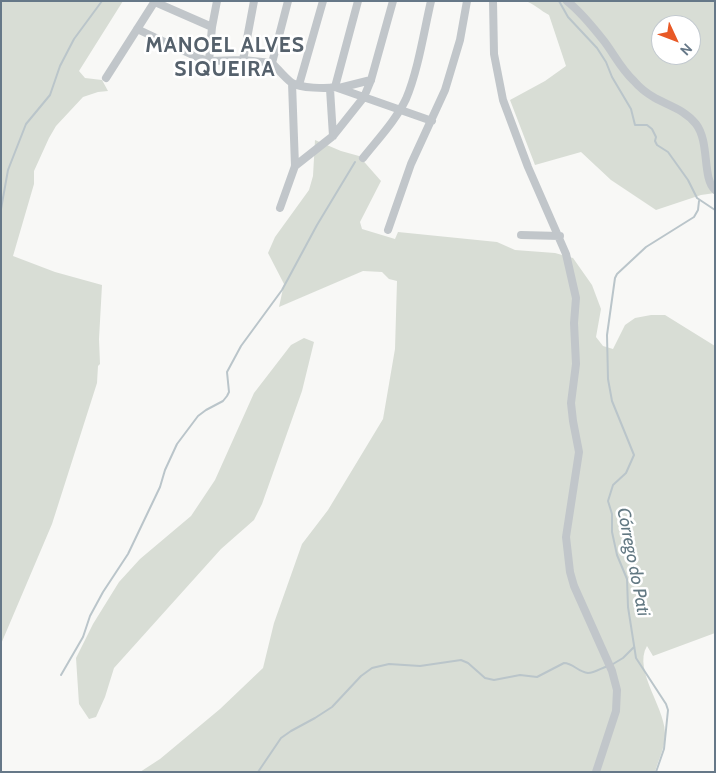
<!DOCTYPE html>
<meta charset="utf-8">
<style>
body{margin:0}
#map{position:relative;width:716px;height:773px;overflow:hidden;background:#f8f8f6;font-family:Cabin,sans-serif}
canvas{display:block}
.frame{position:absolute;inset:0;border:2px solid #667888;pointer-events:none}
.north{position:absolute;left:651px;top:15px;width:50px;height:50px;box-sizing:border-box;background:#fff;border:1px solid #c2c9cf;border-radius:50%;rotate:133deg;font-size:14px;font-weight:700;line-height:20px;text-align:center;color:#667888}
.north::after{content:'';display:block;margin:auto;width:18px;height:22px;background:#e85926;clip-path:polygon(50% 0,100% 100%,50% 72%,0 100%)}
</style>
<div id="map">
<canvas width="716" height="773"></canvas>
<div class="frame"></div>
<div class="north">N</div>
</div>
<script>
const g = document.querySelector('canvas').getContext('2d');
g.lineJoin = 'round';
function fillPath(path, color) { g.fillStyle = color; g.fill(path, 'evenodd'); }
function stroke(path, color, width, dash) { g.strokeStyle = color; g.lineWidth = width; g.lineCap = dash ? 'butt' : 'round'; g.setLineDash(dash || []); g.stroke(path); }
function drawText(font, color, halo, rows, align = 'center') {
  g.font = font + ' Cabin,sans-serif'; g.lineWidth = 5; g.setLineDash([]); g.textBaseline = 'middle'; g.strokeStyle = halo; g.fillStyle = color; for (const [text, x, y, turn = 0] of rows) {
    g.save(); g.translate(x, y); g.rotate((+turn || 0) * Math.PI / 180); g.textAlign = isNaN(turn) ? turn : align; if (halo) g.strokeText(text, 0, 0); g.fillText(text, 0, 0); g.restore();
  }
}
fillPath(new Path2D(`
 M 1,1 L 123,1 L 79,71 L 85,78 L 102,80 L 108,91 L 98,92 L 83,97 L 56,126 L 49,138 L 34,171 L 34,184 L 13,256 L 55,272 L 102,285 L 99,339 L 100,364 L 98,366 L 97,383 L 52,524 L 1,644 Z
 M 525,1 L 715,1 L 715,193 L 701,195 L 656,210 L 611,180 L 581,152 L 535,165 L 510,100 L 545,81 L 566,66 L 549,15 C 541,11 533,3 525,1 ZM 661,25 L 691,25 L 691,55 L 661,55 Z
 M 315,140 L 341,151 L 359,156 L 381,181 L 360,222 L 362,229 L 395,239 L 398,232 L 497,242 L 515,250 L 555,253 L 573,258 L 592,285 L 601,309 L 596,337 L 603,346 L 613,349 L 625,325 L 635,318 L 651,315 L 665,315 L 715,346 L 715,633 L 653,656 L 647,646 C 632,671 668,710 665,738 C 664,749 658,761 655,772 L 140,772 L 160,759 L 220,709 L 263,668 L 274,623 L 302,544 L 328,510 L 383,419 L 395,349 L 397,281 L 389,279 L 382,272 L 363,271 L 279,307 L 284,284 L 268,253 L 275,237 L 309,190 L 313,176 Z
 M 304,338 L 314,342 L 302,391 L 262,504 L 254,520 L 221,549 L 114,668 L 105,697 L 96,717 L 89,719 L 79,704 L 76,658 L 93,624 L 119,582 L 140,559 L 191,516 L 215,480 L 254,393 L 291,345 Z`), '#d8ddd5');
stroke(new Path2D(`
 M 559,1 L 568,17 L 597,48 L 606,62 L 612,77 L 631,109 L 635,125 L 647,125 L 652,129 L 656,137 L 655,141 L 657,145 L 668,152 L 688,180 L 697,198 L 715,210
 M 1,209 L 8,170 L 26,124 L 50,95 L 60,66 L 74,39 L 102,1
 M 613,664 L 623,658 L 634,647
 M 61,675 L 83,637 L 90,616 L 103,592 L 128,554 L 160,487 L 165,470 L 177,444 L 198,416 L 206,410 L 223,401 L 227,396 L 229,392 L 227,372 L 241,346 L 282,290 L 317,225 L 355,162
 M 258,772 L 281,738 L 291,731 L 315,718 L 332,707 L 361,676 L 372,668 L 389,664 L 420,666 L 461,660 L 468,663 L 485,678 L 494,680 L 520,675 L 537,677 L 564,663 C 573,663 578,672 588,673 C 595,673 601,668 608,666
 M 656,772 L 664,749 L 668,710 L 666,704 L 636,658 L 628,607 L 627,579 L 617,555 L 612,532 L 612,514 L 608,501 L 613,485 L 626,473 L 634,455 L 612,401 L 608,379 L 607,335 L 615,278 L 617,274 L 646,247 L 694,217 L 698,210 L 699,201`), '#bac5ca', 2);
stroke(new Path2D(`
 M 493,1 L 494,54 L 503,100 L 528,167 L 566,254 L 576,298 L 574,323 L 576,364 L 571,403 L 573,421 L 579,452 L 566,537 L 570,572 L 574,586 L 612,671 L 617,690 L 616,711 L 596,772
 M 567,1 C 581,12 593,27 604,41 C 614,54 621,69 634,81 C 639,87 648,94 655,98 C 670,106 685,110 696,124 C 710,142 702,179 715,190
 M 155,2 L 212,27
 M 137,29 L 199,58 L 209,61 L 243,60 L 272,63 C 278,69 285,78 292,83 C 300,88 327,89 335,87 L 432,121
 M 243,60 L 254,1
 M 209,61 L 212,27 L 217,1
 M 272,63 L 288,1
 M 106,78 L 155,1
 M 299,85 L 323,1
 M 335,87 L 358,1
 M 339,88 L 371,80
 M 330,89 L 333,136
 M 363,158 C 378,139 396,120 406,99 C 418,71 424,31 431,1
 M 295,166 L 333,136 L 364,97 L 371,80 L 393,1
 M 280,208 L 295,166 L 292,83
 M 388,230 L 411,164 L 445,90 L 460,40 L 467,1
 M 521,235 L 560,236`), '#c1c6ca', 8);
drawText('italic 18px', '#637983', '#fff', [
 ["Córrego do Pati",633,562,79]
]);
g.letterSpacing = '1px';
drawText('bold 21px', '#55616c', '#fff', [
 ["MANOEL ALVES",225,46],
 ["SIQUEIRA",225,70]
]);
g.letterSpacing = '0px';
</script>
